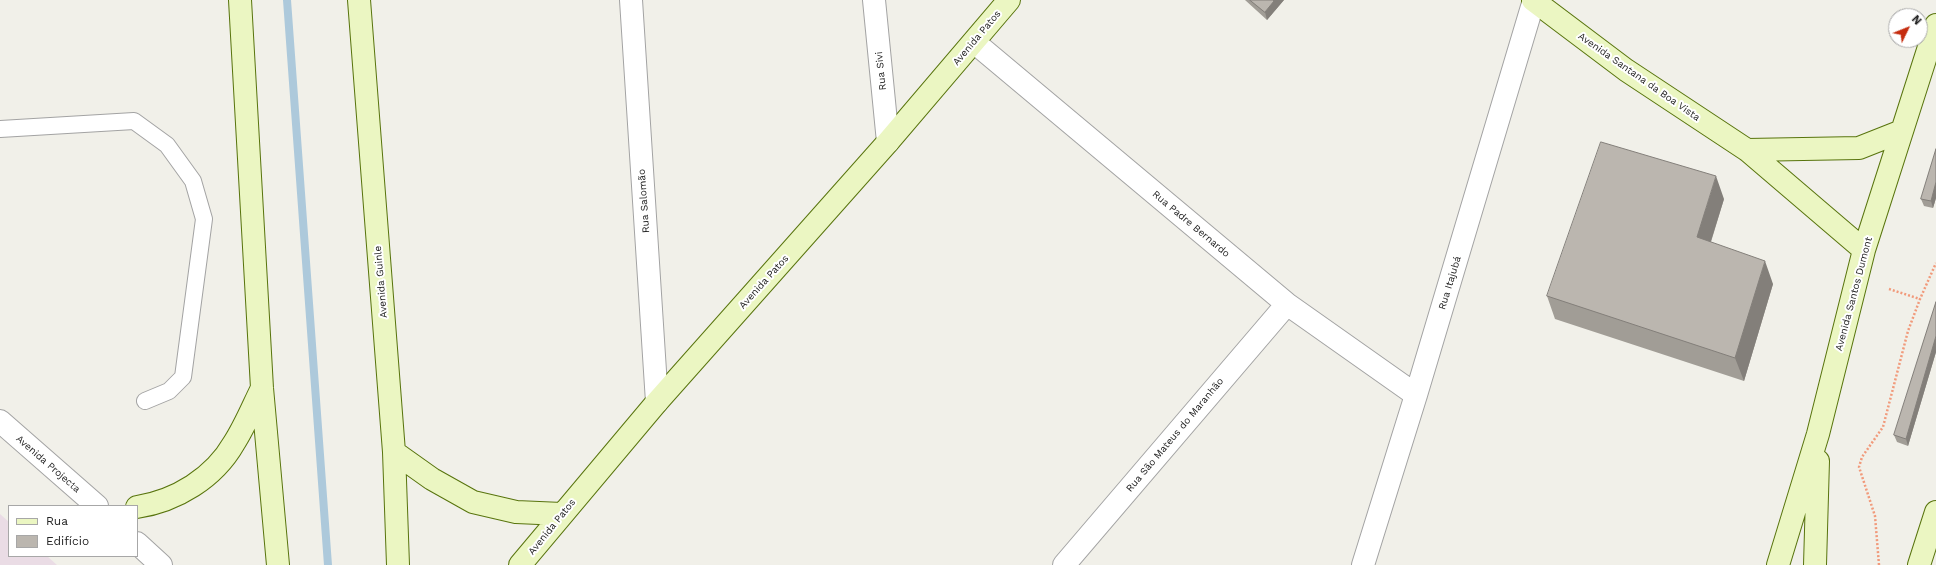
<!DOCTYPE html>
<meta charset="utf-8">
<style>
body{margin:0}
#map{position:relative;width:1936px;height:565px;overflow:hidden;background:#f1f0e9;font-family:"Work Sans",sans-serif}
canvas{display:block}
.legend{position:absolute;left:8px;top:505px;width:130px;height:52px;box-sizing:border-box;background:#fff;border:1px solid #a7a7a7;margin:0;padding:5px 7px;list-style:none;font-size:12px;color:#222}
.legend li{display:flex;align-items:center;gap:8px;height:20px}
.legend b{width:20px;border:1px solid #a7a7a7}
.north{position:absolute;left:1888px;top:8px;width:40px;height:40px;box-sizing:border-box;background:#fff;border:1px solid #a7a7a7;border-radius:50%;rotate:47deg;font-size:11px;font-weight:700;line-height:16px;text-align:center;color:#222}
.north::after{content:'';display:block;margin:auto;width:14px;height:18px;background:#c52c0e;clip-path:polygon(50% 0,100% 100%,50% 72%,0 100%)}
</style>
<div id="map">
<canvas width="1936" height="565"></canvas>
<ul class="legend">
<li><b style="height:5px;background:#ebf6c2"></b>Rua</li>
<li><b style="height:11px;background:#bbb6af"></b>Edifício</li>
</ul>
<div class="north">N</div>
</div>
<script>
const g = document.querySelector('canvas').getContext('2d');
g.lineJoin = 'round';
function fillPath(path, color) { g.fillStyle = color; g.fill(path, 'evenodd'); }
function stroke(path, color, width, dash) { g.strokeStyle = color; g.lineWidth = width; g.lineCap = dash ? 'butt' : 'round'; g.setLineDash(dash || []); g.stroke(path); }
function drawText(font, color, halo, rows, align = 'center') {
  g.font = font + ' "Work Sans",sans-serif'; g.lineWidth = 4; g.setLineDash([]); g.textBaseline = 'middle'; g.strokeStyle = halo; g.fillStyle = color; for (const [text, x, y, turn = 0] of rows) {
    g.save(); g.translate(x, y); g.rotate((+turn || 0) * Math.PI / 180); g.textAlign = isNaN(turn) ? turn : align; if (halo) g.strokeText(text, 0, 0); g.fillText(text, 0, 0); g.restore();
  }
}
fillPath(new Path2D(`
 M 0,514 L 9,522 L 9,556 L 47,556 L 57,565 L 0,565 Z`), '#eadce5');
stroke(new Path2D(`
 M 287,0 L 328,565`), '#adc9db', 8);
const lane = new Path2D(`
 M 0,129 L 134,121 L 167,145 L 193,181 L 204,219 L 183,377 L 169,391 L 145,401`);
const street = new Path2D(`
 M 631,0 L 657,402
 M 874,0 L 888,142
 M 974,42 L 1287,304 L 1416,395
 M 0,421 L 97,506
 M 137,543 L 161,565
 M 1064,565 L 1287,304
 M 1363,565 L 1416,395 L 1534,0`);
const secondary = new Path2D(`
 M 240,0 L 262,388 L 278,565
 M 359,0 L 394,452 L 398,565
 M 1533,0 L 1626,70 L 1747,150 L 1864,250
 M 1747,150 L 1859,148 L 1902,131
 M 394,452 L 432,479 L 473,502 L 516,512 L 562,514
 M 137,507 C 176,501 214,478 234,443 C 245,426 253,406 262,388
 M 520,565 L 657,402 L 888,142 L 1009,0
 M 1778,565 L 1818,434 L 1864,250 L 1936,25
 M 1815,565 L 1818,461
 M 1919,565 L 1936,512`);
stroke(lane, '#a3a3a3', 18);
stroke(street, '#a3a3a3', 24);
stroke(secondary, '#58740d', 24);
stroke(new Path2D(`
 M 1889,289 L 1920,299
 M 1879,565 L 1875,516 L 1859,467 L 1862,457 L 1883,427 L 1908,331 L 1920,299 L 1936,263`), '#f19a7b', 2.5, [2, 2]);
stroke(lane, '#fff', 16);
stroke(street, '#fff', 22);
stroke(secondary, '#ebf6c2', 22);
fillPath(new Path2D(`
 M 1245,0 L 1284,0 L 1267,20 Z
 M 1936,149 L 1936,198 L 1933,208 L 1924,206 L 1921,199 Z
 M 1724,199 L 1711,242 L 1773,284 L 1744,381 L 1555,319 L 1547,296 Z
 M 1936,302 L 1936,352 L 1908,446 L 1897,442 L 1894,435 Z`), '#a19d96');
fillPath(new Path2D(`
 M 1274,0 L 1284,0 L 1267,20 L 1265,12 L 1274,1 Z
 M 1716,176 L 1724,199 L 1705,260 L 1697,237 Z
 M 1936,182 L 1936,198 L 1933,208 L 1931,201 Z
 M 1765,261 L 1773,284 L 1744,381 L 1735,358 Z
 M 1936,336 L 1936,352 L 1908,446 L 1906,439 Z`), '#837f7a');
const building = new Path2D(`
 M 1250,0 L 1273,0 L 1274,1 L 1265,12 Z
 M 1601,142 L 1716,176 L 1697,237 L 1765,261 L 1735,358 L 1547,296 Z
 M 1936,149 L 1936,182 L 1931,201 L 1921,199 Z
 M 1936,302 L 1936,336 L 1906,439 L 1894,435 Z`);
fillPath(building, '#bbb6af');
stroke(building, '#837f7a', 1);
drawText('10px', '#222', '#fff', [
 ["Avenida Patos",977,38,-50],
 ["Rua Sivi",881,71,-96],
 ["Avenida Santana da Boa Vista",1639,77,35],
 ["Rua Salomão",644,201,-94],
 ["Rua Padre Bernardo",1191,224,40],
 ["Avenida Guinle",381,282,-95],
 ["Avenida Patos",764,282,-48],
 ["Rua Itajubá",1450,283,-73],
 ["Avenida Santos Dumont",1854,294,-75],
 ["Rua São Mateus do Maranhão",1175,435,-50],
 ["Avenida Projecta",48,464,41],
 ["Avenida Patos",552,527,-51]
]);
</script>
